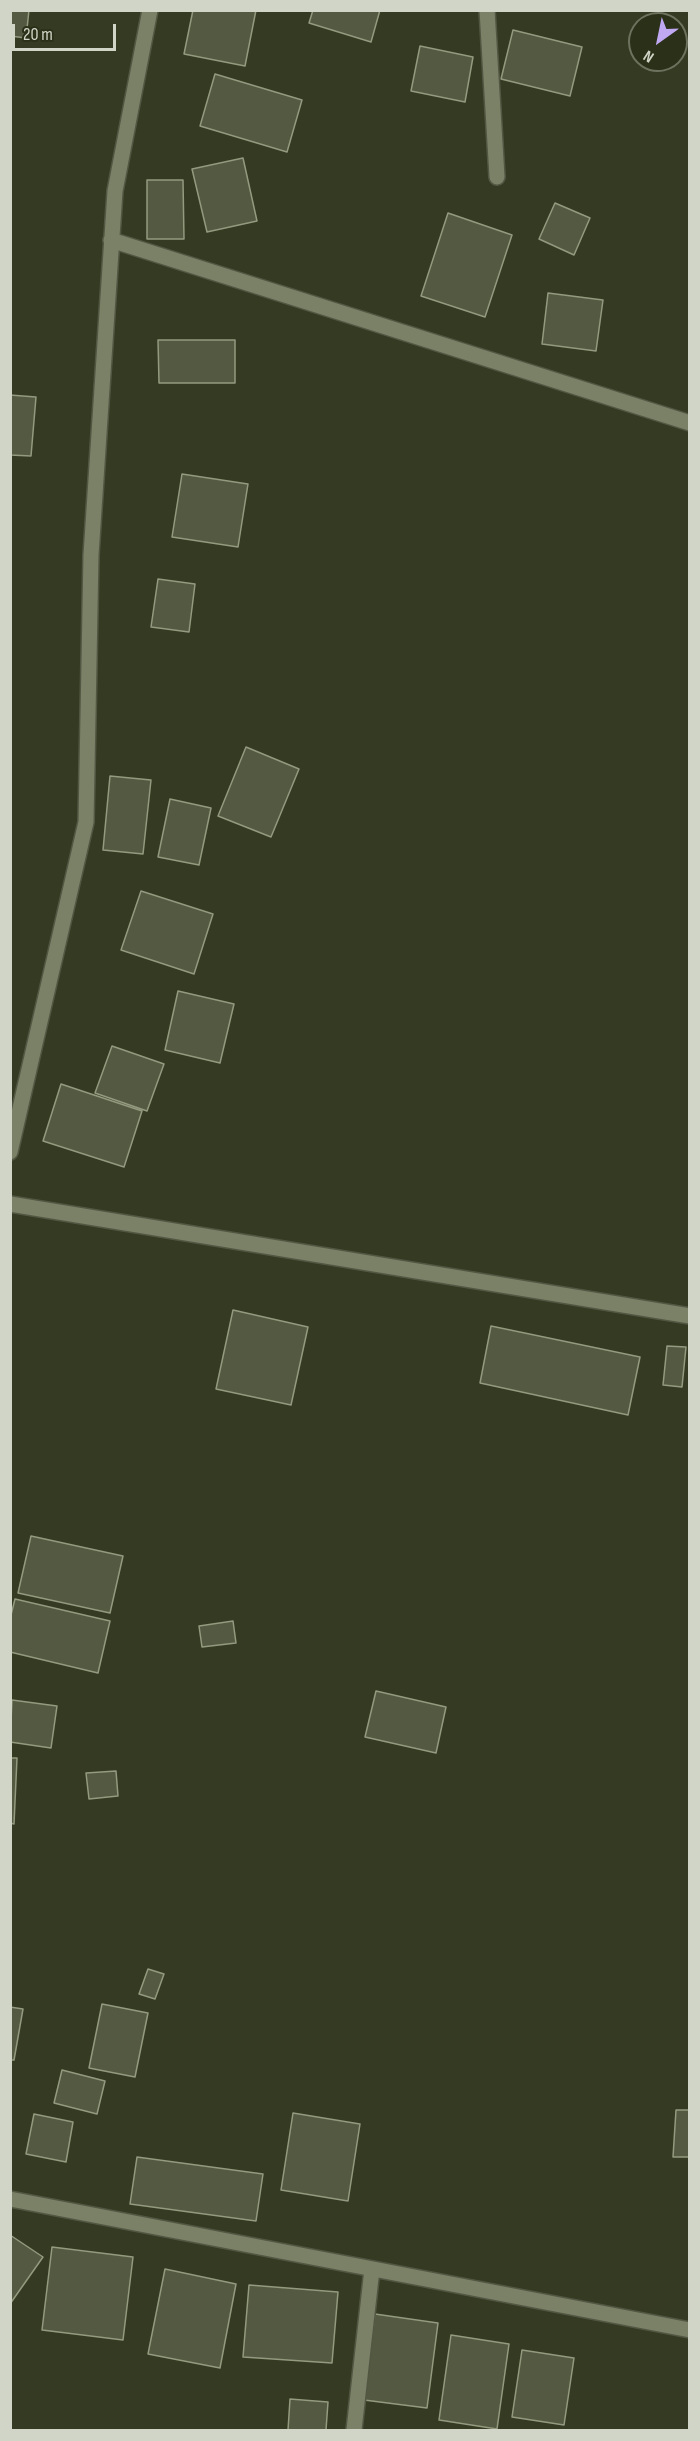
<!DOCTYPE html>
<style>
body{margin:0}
#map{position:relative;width:700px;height:2441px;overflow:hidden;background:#353a22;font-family:"Sofia Sans Condensed",sans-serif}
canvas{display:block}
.frame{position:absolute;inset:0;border:12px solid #d1d5c7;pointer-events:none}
.north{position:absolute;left:628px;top:12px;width:60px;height:60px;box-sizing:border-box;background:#2b3019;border:2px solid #6d725f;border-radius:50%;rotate:213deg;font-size:16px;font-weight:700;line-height:24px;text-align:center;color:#d1d5c7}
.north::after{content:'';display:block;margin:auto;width:21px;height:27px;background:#c1a8f3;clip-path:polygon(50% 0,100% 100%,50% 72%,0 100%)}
.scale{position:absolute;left:12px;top:24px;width:104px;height:27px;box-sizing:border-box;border:3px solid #d1d5c7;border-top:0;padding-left:8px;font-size:18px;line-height:21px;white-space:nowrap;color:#d1d5c7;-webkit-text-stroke:4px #2b3019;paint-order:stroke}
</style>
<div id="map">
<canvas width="700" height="2441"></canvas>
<div class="frame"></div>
<div class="north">N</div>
<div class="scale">20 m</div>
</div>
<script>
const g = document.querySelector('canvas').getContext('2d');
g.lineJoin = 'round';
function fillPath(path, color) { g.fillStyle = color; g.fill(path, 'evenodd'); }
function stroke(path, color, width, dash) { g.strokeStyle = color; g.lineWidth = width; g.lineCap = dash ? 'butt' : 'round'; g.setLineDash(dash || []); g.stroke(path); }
const building = new Path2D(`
 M 10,10 L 29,10 L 26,38 L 10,36 Z
 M 193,10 L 256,10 L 245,66 L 184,54 Z
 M 313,10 L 380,10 L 371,42 L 309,23 Z
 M 513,30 L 582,47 L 570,96 L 501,79 Z
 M 420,46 L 473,57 L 465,102 L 411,91 Z
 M 215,74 L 302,100 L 287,152 L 200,126 Z
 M 243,158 L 257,221 L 207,232 L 192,169 Z
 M 147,180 L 183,180 L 184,239 L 147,239 Z
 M 555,203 L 590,218 L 574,255 L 539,239 Z
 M 448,213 L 512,235 L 485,317 L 421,296 Z
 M 548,293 L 603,300 L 596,351 L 542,344 Z
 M 158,340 L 235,340 L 235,383 L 159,383 Z
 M 10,395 L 36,397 L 31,456 L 10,455 Z
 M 182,474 L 248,484 L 238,547 L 172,537 Z
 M 158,579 L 195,584 L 189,632 L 151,627 Z
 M 246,747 L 299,769 L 271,837 L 218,816 Z
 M 110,776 L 151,780 L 143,854 L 103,850 Z
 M 170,799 L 211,808 L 199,865 L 158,857 Z
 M 141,891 L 213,914 L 194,974 L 121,950 Z
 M 178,991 L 234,1004 L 220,1063 L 165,1050 Z
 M 112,1046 L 164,1064 L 147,1111 L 95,1093 Z
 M 61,1084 L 142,1111 L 124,1167 L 43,1141 Z
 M 233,1310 L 308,1327 L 291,1405 L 216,1389 Z
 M 491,1326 L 640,1357 L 628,1415 L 480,1383 Z
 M 667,1346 L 686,1347 L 682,1387 L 663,1385 Z
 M 31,1536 L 123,1556 L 110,1613 L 18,1593 Z
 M 15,1599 L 110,1621 L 98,1673 L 10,1652 L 10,1619 Z
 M 233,1621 L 236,1643 L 202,1647 L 199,1626 Z
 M 376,1691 L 446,1707 L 436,1753 L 365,1737 Z
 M 12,1700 L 57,1706 L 51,1748 L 10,1742 Z
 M 10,1758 L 17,1758 L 14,1824 L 10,1823 Z
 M 116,1771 L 118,1796 L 89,1799 L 86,1773 Z
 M 148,1969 L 164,1974 L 155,1999 L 139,1994 Z
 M 102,2004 L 148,2013 L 135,2077 L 89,2068 Z
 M 10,2007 L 23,2009 L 14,2060 L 10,2060 Z
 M 62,2070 L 105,2081 L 97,2114 L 54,2103 Z
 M 676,2110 L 690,2110 L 690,2157 L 673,2157 Z
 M 293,2113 L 360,2124 L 348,2201 L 281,2190 Z
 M 34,2114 L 73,2122 L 66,2162 L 26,2154 Z
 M 137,2157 L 263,2174 L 256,2221 L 130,2204 Z
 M 10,2235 L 43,2257 L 10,2304 Z
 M 52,2247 L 133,2257 L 123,2340 L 42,2330 Z
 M 165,2269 L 236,2284 L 220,2368 L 148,2354 Z
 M 249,2285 L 338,2292 L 332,2363 L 243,2357 Z
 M 375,2314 L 438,2323 L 427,2408 L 364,2400 Z
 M 451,2335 L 509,2344 L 497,2429 L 439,2420 Z
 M 522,2350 L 574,2358 L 564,2425 L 512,2417 Z
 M 290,2399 L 328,2402 L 326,2430 L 288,2430 Z`);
fillPath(building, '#545a41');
stroke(building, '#939a7f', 1.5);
const minor = new Path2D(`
 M 487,10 L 497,177
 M 111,240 L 690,423
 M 10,1152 L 86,822 L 91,555 L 115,191 L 150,10
 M 10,1204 L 690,1316
 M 10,2199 L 690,2330
 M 354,2430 L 372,2269`);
stroke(minor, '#525743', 18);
stroke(minor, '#7a8166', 15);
</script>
